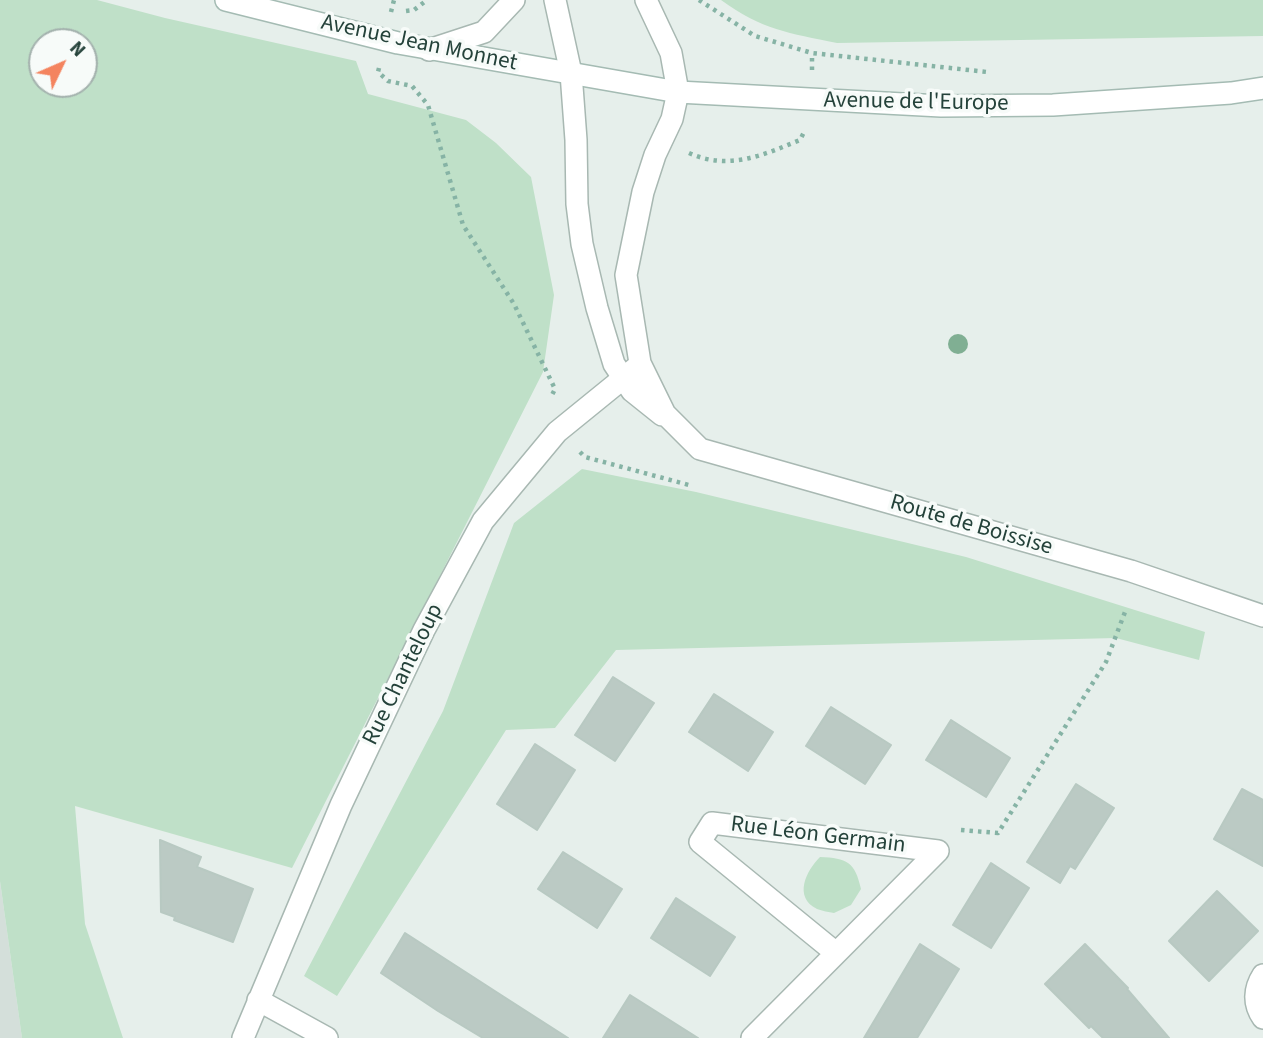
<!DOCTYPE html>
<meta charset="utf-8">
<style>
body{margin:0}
#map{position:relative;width:1263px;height:1038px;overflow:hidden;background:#e6efeb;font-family:"Source Sans 3",sans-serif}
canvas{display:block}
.north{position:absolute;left:28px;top:28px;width:70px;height:70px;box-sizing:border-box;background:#f7fbf9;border:2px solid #a3b1ad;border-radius:50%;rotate:46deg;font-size:19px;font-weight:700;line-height:28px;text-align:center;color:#24423a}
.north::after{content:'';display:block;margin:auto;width:24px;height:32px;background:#f4845f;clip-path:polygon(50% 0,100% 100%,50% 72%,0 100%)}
</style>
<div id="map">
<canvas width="1263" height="1038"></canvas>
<div class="north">N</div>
</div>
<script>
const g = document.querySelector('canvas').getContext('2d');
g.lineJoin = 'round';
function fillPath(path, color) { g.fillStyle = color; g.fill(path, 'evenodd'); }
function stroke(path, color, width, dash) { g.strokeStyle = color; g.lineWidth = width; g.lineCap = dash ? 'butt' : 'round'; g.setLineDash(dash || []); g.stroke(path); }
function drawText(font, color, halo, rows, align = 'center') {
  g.font = font + ' "Source Sans 3",sans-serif'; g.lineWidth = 7; g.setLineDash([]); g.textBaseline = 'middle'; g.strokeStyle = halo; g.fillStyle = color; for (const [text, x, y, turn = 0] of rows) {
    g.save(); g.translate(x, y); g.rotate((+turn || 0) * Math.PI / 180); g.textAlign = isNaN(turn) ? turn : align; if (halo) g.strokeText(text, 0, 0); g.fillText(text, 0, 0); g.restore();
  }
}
fillPath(new Path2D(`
 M 0,881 L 22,1038 L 0,1038 Z`), '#d4dfda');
fillPath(new Path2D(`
 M 0,0 L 97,0 L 165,18 L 356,61 L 368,94 L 466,120 L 496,143 L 531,177 L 554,295 L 543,372 L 292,868 L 75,806 L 85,924 L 123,1038 L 22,1038 L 0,881 ZM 42,42 L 84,42 L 84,84 L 42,84 Z
 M 721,0 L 1263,0 L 1263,36 L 837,43 C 789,33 762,30 721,0 Z
 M 582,469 L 696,492 L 966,557 L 1205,632 L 1199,660 L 1116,638 L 616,650 L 555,728 L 506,730 L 337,996 L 304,976 L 443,711 L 514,523 Z
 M 820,857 C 847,858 855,862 861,889 L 851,905 L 834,913 C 829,912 822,911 817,909 C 793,897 806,871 820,857 Z`), '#bfe0c8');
const building = new Path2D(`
 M 613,677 L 654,703 L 615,761 L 575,735 Z
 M 714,694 L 773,732 L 748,771 L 689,732 Z
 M 831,707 L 891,745 L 865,784 L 806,746 Z
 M 951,720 L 1010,758 L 986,797 L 926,760 Z
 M 535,744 L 575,770 L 537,830 L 497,804 Z
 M 1076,784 L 1114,808 L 1075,869 L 1070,866 L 1060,883 L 1027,862 Z
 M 1242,789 L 1263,800 L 1263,866 L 1214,839 Z
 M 160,840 L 201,857 L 197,867 L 253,889 L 233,942 L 174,920 L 175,917 L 161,912 Z
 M 563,852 L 622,889 L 597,928 L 538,889 Z
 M 991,863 L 1029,888 L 991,948 L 953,925 Z
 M 1217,891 L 1258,931 L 1209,981 L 1169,941 Z
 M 676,898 L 735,937 L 710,976 L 651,938 Z
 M 405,933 L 501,995 L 568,1038 L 483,1038 L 438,1011 L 381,973 Z
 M 920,944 L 959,969 L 917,1038 L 864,1038 Z
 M 1085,944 L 1128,988 L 1127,989 L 1169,1038 L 1103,1038 L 1091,1026 L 1089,1028 L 1045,984 Z
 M 630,995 L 698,1038 L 603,1038 Z`);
fillPath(building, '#bbcac4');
stroke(building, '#b8c9c2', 2);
const minor = new Path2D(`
 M 555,0 L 571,73
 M 646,0 L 671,53 L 678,92
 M 429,50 L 484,32 L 514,0
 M 836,953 L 700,842 L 712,823 L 938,851
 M 1263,975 C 1254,989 1253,1004 1263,1018
 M 258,1000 L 327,1038
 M 243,1038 L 341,805 L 424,630 L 483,521 L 557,432 L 637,367
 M 752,1038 L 938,851`);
const tertiary = new Path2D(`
 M 571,73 L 576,140 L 577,204 L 582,244 L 597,308 L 614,364 L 632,391 L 662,415
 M 678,92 L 672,119 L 655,155 L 643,192 L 626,275 L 640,363 L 665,414 L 700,449 L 1131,571 L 1263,616`);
const secondary = new Path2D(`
 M 226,0 L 398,43 L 678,92 L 941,106 L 1053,105 L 1231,93 L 1263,88`);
stroke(minor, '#a8b8b2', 24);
stroke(tertiary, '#a8b8b2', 24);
stroke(secondary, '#a4bbb3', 24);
stroke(new Path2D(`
 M 699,0 L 755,36 L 812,53 L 987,72
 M 406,11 L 414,10 L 427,0
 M 391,12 L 394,0
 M 379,68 L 378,72 L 388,81 L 412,86 L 428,105 L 463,225 L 514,304 L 555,389 L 552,395
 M 812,70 L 812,53
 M 689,153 C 729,171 763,155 800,140 L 805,130
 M 580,452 L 585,457 L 689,485
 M 961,830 L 998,833 L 1106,662 L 1125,612`), '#86b3a5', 4.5, [3.5, 5]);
stroke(minor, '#fff', 21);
stroke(tertiary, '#fff', 21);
stroke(secondary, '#fff', 21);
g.fillStyle = '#80af93';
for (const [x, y] of [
 [958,344]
]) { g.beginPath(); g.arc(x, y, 10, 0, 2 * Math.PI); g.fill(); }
drawText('23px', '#24423a', '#f7fbf9', [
 ["Avenue Jean Monnet",419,44,12],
 ["Avenue de l'Europe",916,103,1],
 ["Route de Boissise",971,526,16],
 ["Rue Chanteloup",404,675,-64],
 ["Rue Léon Germain",818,836,7]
]);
</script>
